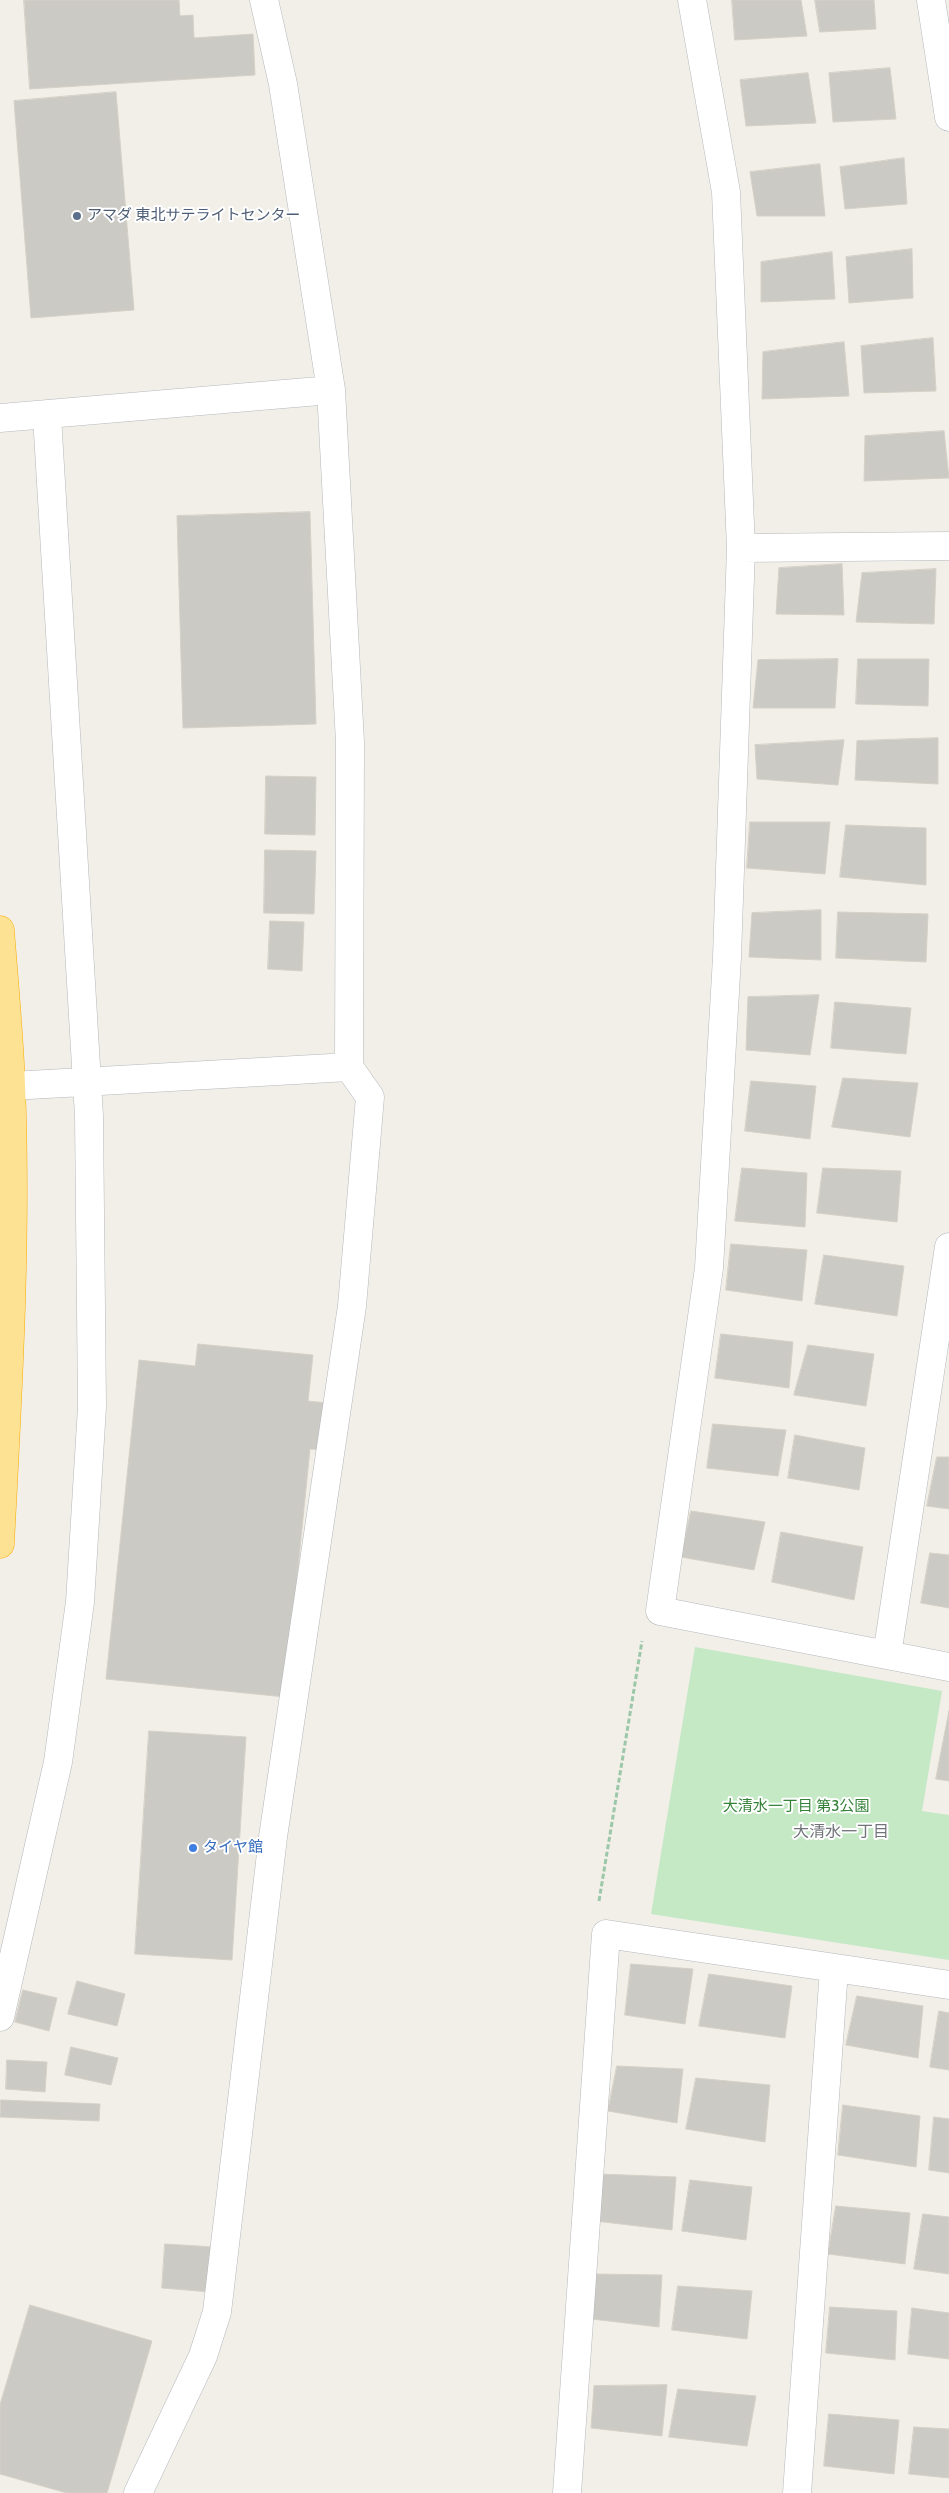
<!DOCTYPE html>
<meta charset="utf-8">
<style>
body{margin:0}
canvas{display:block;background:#f1efe8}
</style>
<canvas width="949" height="2493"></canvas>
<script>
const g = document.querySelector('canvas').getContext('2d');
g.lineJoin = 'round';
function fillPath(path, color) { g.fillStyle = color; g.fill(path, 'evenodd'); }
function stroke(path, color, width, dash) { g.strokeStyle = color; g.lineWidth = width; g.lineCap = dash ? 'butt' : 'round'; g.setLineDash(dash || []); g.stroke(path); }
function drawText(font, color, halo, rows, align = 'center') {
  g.font = font + ' Cabin,"Noto Sans JP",sans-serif'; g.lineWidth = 4; g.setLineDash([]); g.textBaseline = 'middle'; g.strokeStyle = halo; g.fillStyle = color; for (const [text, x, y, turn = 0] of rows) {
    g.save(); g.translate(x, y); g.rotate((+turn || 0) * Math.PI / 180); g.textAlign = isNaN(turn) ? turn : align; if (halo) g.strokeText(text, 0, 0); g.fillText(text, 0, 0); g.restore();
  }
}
fillPath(new Path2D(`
 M 695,1647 L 942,1691 L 922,1811 L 949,1815 L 949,1960 L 651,1914 Z`), '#c5e8c5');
const building = new Path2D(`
 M 24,0 L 179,0 L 180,16 L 193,15 L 194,38 L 253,34 L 255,75 L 30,89 Z
 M 732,0 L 801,0 L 807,36 L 735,40 Z
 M 815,0 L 874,0 L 876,29 L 820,32 Z
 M 890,68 L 896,119 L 833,122 L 829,73 Z
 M 808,73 L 816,123 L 746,126 L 740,80 Z
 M 116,92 L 134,310 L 31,318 L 14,101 Z
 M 904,158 L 907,204 L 845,209 L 840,167 Z
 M 820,164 L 825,216 L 757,216 L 750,172 Z
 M 912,249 L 913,298 L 849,303 L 846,257 Z
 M 832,252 L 835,299 L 761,302 L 761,262 Z
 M 933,338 L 936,391 L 864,393 L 861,346 Z
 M 844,342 L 849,396 L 762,399 L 763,352 Z
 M 944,431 L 949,478 L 864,481 L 865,436 Z
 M 310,512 L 316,724 L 183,728 L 177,516 Z
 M 842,564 L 844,615 L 776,614 L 779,568 Z
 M 936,569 L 934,624 L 856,622 L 862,573 Z
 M 838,659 L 835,708 L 753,708 L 758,660 Z
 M 858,659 L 929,659 L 928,706 L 856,704 Z
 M 938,738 L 938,784 L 855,780 L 857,741 Z
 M 844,740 L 838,785 L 757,779 L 755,745 Z
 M 266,776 L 316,777 L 315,835 L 265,834 Z
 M 750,822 L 830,822 L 825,874 L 747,868 Z
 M 846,825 L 926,828 L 926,885 L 840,877 Z
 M 265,850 L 316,851 L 314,914 L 264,913 Z
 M 821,910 L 821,960 L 749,957 L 752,913 Z
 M 838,912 L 928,914 L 926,962 L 836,958 Z
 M 270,921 L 304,922 L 302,971 L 268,969 Z
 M 819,995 L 810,1055 L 746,1050 L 748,997 Z
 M 835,1002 L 911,1008 L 906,1054 L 831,1048 Z
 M 843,1078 L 918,1083 L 910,1137 L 832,1127 Z
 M 751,1081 L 816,1086 L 810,1139 L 745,1131 Z
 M 742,1168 L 807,1173 L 805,1227 L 735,1221 Z
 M 823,1168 L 901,1171 L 897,1222 L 817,1213 Z
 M 731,1244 L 807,1250 L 802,1301 L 726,1290 Z
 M 824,1255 L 904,1266 L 897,1316 L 815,1304 Z
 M 721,1334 L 793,1342 L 789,1388 L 715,1378 Z
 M 198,1344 L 313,1355 L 308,1401 L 328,1403 L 323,1450 L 310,1449 L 285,1697 L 106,1679 L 139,1360 L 195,1366 Z
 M 808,1345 L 874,1354 L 866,1406 L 794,1395 Z
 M 713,1424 L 786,1430 L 778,1476 L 707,1468 Z
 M 795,1435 L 865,1448 L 859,1490 L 788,1478 Z
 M 937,1457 L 949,1457 L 949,1509 L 927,1506 Z
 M 691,1511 L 765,1522 L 754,1570 L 681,1557 Z
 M 781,1532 L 863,1547 L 854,1600 L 772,1582 Z
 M 930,1553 L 949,1555 L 949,1608 L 921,1603 Z
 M 949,1711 L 949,1781 L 936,1779 Z
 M 149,1731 L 246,1737 L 232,1960 L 135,1954 Z
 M 631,1964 L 693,1969 L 685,2024 L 625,2015 Z
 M 709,1974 L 792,1986 L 785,2038 L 699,2026 Z
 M 77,1981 L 125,1994 L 117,2026 L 68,2014 Z
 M 23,1990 L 57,1998 L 49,2031 L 15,2022 Z
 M 857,1996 L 923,2006 L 918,2058 L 846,2045 Z
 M 939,2011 L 949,2013 L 949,2070 L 930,2067 Z
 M 71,2047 L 118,2058 L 111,2085 L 65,2075 Z
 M 7,2060 L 47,2062 L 45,2092 L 6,2089 Z
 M 617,2066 L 683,2069 L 677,2123 L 608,2111 Z
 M 696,2078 L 770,2085 L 765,2142 L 686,2129 Z
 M 1,2100 L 100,2104 L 99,2121 L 0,2117 Z
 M 843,2105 L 920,2116 L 916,2167 L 838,2155 Z
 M 934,2117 L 949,2119 L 949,2173 L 929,2170 Z
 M 600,2174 L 676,2177 L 672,2230 L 595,2221 Z
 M 690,2180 L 752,2187 L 746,2240 L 682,2231 Z
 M 836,2206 L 910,2213 L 905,2264 L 828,2254 Z
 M 923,2214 L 949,2217 L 949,2274 L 914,2269 Z
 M 165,2244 L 214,2247 L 210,2292 L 162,2288 Z
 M 595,2274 L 662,2275 L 659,2327 L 592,2319 Z
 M 678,2286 L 752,2291 L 747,2339 L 672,2330 Z
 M 30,2305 L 152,2341 L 107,2493 L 67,2493 L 0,2474 L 0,2405 Z
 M 830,2307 L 897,2311 L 895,2360 L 826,2353 Z
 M 912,2308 L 949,2313 L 949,2359 L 908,2354 Z
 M 667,2385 L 662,2436 L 591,2428 L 594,2386 Z
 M 678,2389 L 756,2396 L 747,2446 L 669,2437 Z
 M 829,2414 L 899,2420 L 894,2474 L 824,2466 Z
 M 914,2427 L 949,2429 L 949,2478 L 909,2474 Z`);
fillPath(building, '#cccac5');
stroke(building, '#d6d1c6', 1);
const minor = new Path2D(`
 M 692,0 L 726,192 L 741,548 L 727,957 L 709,1268 L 660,1611 L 949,1667
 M 931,0 L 949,117
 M 0,418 L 331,390 L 283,84 L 264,0
 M 741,548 L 949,546
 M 11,1086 L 349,1067 L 350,742 L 331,390
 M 887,1655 L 949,1247
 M 0,2017 L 58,1762 L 80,1602 L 92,1407 L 89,1116 L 47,416
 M 138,2493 L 203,2356 L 217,2312 L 273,1837 L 352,1306 L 370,1097 L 349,1067
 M 567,2493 L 606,1934 L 949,1985
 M 797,2493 L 834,1969`);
const highway = new Path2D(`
 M 0,930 C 4,981 9,1033 11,1085 C 17,1238 8,1391 0,1544`);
stroke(minor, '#b5b8bc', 29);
stroke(highway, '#f9ab00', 29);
stroke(new Path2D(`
 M 599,1901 L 642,1641`), '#9cc7a9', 3, [5, 2.5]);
stroke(minor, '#fff', 28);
stroke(highway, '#fde293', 28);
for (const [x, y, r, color] of [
 [77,216,5,"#5c6f8a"],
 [193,1848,5,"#3f7fe0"]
]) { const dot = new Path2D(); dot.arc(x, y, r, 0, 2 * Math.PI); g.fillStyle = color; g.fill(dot); stroke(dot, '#fff', 2); }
drawText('15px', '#4e5e75', '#fff', [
 ["アマダ 東北サテライトセンター",87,216]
], 'left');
drawText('15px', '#348238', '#fff', [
 ["大清水一丁目 第3公園",796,1807]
]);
drawText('15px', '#366cbe', '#fff', [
 ["タイヤ館",203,1848]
], 'left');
drawText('16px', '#70757a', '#fff', [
 ["大清水一丁目",841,1832]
]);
</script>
